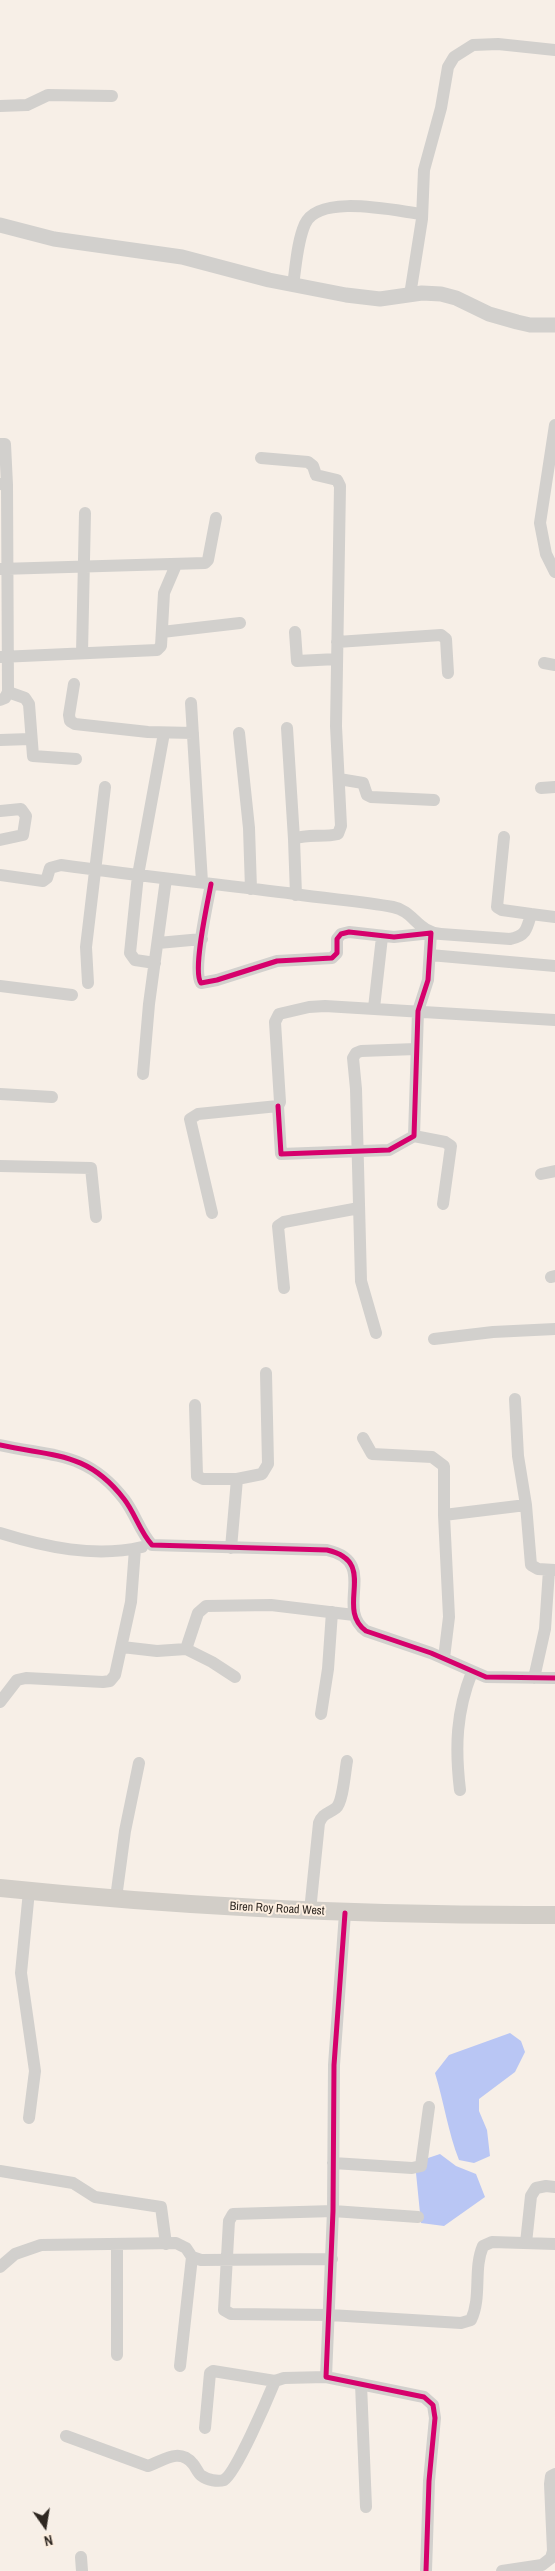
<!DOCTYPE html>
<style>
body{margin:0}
#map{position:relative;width:555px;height:2571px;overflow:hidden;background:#f7efe7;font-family:"Archivo Narrow",sans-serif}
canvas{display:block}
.north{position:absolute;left:20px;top:2501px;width:50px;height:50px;-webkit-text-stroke:4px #fdefe1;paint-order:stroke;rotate:167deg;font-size:14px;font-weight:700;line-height:20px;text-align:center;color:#2e2721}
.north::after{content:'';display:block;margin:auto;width:18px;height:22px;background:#2e2721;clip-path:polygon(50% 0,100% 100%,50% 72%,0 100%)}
</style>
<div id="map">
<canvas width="555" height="2571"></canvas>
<div class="north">N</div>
</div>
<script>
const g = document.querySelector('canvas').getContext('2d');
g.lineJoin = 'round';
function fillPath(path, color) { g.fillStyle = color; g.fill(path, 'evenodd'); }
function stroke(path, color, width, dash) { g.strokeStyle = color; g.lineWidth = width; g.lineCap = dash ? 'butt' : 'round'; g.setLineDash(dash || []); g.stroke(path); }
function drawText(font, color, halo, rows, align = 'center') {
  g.font = font + ' "Archivo Narrow",sans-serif'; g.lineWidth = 4; g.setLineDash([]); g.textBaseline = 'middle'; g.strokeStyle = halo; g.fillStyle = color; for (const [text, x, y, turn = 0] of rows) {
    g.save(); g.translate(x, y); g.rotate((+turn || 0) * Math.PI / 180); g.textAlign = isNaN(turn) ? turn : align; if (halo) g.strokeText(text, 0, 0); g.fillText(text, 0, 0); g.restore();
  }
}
fillPath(new Path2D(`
 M 510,2033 L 521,2041 L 525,2052 L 515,2072 L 479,2099 L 479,2111 L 487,2130 L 490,2156 L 474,2163 L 459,2160 C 448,2132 444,2102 435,2073 L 449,2055 Z
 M 440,2154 L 456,2166 L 476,2174 L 485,2197 L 444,2226 L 421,2223 L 416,2173 L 422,2160 Z`), '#b9c6f4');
stroke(new Path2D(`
 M 0,106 L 27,105 L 48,95 L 112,96
 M 293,285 C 296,266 297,242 305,224 C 319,193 395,211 422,214
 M 410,295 L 422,219 L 424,170 L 441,108 L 448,67 L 454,57 L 473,45 L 498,44 L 555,50
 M 555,425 L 540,523 L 546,554 L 555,572
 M 0,444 L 5,444 L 7,485
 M 261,458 L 308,462 L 313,466 L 316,475 L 337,480 L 340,486 L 336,726 L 341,826 L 338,834 C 323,838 308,833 294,839 L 296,895
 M 0,484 L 7,485 L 8,692 L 5,698 L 0,700
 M 0,569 L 205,563 L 208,560 L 216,518
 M 162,632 L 240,623
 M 295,632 L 297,661 L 337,659
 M 337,642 L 441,635 L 446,639 L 448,673
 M 82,653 L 85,513
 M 0,657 L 157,650 L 161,646 L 164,593 L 176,565
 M 544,663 L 555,665
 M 74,684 L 69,715 L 70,721 L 75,724 L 148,732 L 193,733
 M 8,692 L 25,698 L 29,704 L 33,756 L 76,759
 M 191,703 L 202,882
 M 287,728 L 294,839
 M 239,733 L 249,828 L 251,889
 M 0,740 L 30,739
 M 339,779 L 363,783 L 367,795 L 371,797 L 434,800
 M 541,788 L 555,787
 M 0,811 L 21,809 L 26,816 L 23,835 L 0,840
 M 504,837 L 497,907 L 502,910 L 531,914
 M 0,875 L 43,881 L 47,878 L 50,868 L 61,865 C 139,876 217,884 295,894 C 327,899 361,901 393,907 C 414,911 417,932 441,934 L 510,939 C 526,936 527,929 531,914 L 555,917
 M 211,884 C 208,901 192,971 201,983 L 217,980 L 277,961 L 332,958 L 337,953 L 337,939 L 341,934 L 349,932 L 394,937 L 431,933 L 428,980 L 418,1011 L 414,1136 L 389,1150 L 281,1154 L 278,1106
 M 158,943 L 202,939
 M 430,955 L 555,966
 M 155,963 L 135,960 L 130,953 L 138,875 L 164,733
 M 88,983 L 86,947 L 105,787
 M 0,986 L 72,995
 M 374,1008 L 382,937
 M 143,1074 L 149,1004 L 166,879
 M 0,1094 L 52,1097
 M 414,1136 L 445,1142 L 451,1146 L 443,1204
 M 0,1166 L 91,1168 L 96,1217
 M 541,1174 L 555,1171
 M 212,1213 L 190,1119 L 198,1114 L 278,1106 L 280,1102 L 275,1022 L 279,1014 L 309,1007 L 325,1006 L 555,1020
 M 551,1277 L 555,1276
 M 284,1288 L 278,1226 L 284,1222 L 359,1208
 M 376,1333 L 361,1281 L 356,1089 L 353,1058 L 356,1053 L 361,1051 L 416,1049
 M 434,1339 L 493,1332 L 555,1329
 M 515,1399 L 518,1456 L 526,1505 L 531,1565 L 538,1569 L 555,1570
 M 195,1405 L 197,1476 L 203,1479 L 237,1479 L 231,1548
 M 363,1438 L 372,1454 L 432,1457 L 444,1466 L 444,1515
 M 0,1445 C 53,1457 87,1451 124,1499 C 135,1513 140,1532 152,1545 L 327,1550 C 380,1562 334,1608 366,1631 L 431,1653 L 486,1677 L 555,1678
 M 237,1479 L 262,1474 L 268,1464 L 266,1373
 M 0,1533 C 45,1547 95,1558 142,1547
 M 122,1647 L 157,1651 L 186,1649 L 198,1613 L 206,1606 L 271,1605 L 354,1615
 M 186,1649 L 212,1662 L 235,1677
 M 444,1658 L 449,1617 L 444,1515 L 526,1505
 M 534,1678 L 545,1629 L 549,1570
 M 0,1702 L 17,1680 L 26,1678 L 103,1682 L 110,1681 L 115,1675 L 131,1602 L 135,1549
 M 321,1714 L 328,1669 L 332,1612
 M 460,1790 C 455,1748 456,1712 472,1672
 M 29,1891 L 21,1973 L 35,2071 L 29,2118
 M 116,1898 L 125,1831 L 139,1763
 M 310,1911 L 319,1823 C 323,1813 328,1814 336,1808 C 343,1802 345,1771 347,1761
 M 345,1913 L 334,2065 L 333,2211 L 326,2377 L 424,2397 L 433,2405 L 435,2418 L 429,2481 L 426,2571
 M 333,2163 L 412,2168 L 421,2166 L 429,2107
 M 0,2171 L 73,2183 L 95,2197 L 161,2207 L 166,2244
 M 418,2217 L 333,2211 L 233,2214 L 229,2221 L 224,2310 L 231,2314 L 330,2315 L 461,2323 L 471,2320 C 482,2297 473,2269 483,2246 L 492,2242 L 555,2244
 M 526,2243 L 531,2196 L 536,2188 L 546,2186 L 555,2187
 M 0,2267 L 15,2254 L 41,2245 L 176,2243 L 186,2248 L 192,2257 L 201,2260 L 332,2259
 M 117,2355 L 117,2244
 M 180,2366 L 192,2257
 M 361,2384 L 366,2507
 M 205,2428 L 210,2373 L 213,2371 L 275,2381 L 284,2378 L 326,2377
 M 66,2436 L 148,2466 C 163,2461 179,2447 193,2464 C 196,2467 198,2474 202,2476 C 207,2480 218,2482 224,2480 C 236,2473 268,2398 275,2381
 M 81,2557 L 82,2571
 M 502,2571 L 542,2565 L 551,2558 L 553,2551 L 550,2484 L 551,2476 L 555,2474`), '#d2d0cd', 12);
stroke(new Path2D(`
 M 0,225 L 54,239 L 182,257 L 269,280 L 346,295 L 380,299 L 422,293 L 441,294 L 456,298 L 489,314 L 517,322 L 530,325 L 555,325`), '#d2d0cd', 15);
stroke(new Path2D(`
 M 0,1888 C 184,1907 370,1916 555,1915`), '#d2cec8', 18);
stroke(new Path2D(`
 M 211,884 C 208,901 192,971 201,983 L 217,980 L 277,961 L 332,958 L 337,953 L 337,939 L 341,934 L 349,932 L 394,937 L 431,933 L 428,980 L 418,1011 L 414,1136 L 389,1150 L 281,1154 L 278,1106
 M 0,1445 C 53,1457 87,1451 124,1499 C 135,1513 140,1532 152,1545 L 327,1550 C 380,1562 334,1608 366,1631 L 431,1653 L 486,1677 L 555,1678
 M 345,1913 L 334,2065 L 333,2211 L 326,2377 L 424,2397 L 433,2405 L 435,2418 L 429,2481 L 426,2571`), '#d6006c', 5);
drawText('12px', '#2e2721', '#fdefe1', [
 ["Biren Roy Road West",277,1909,3]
]);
</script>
